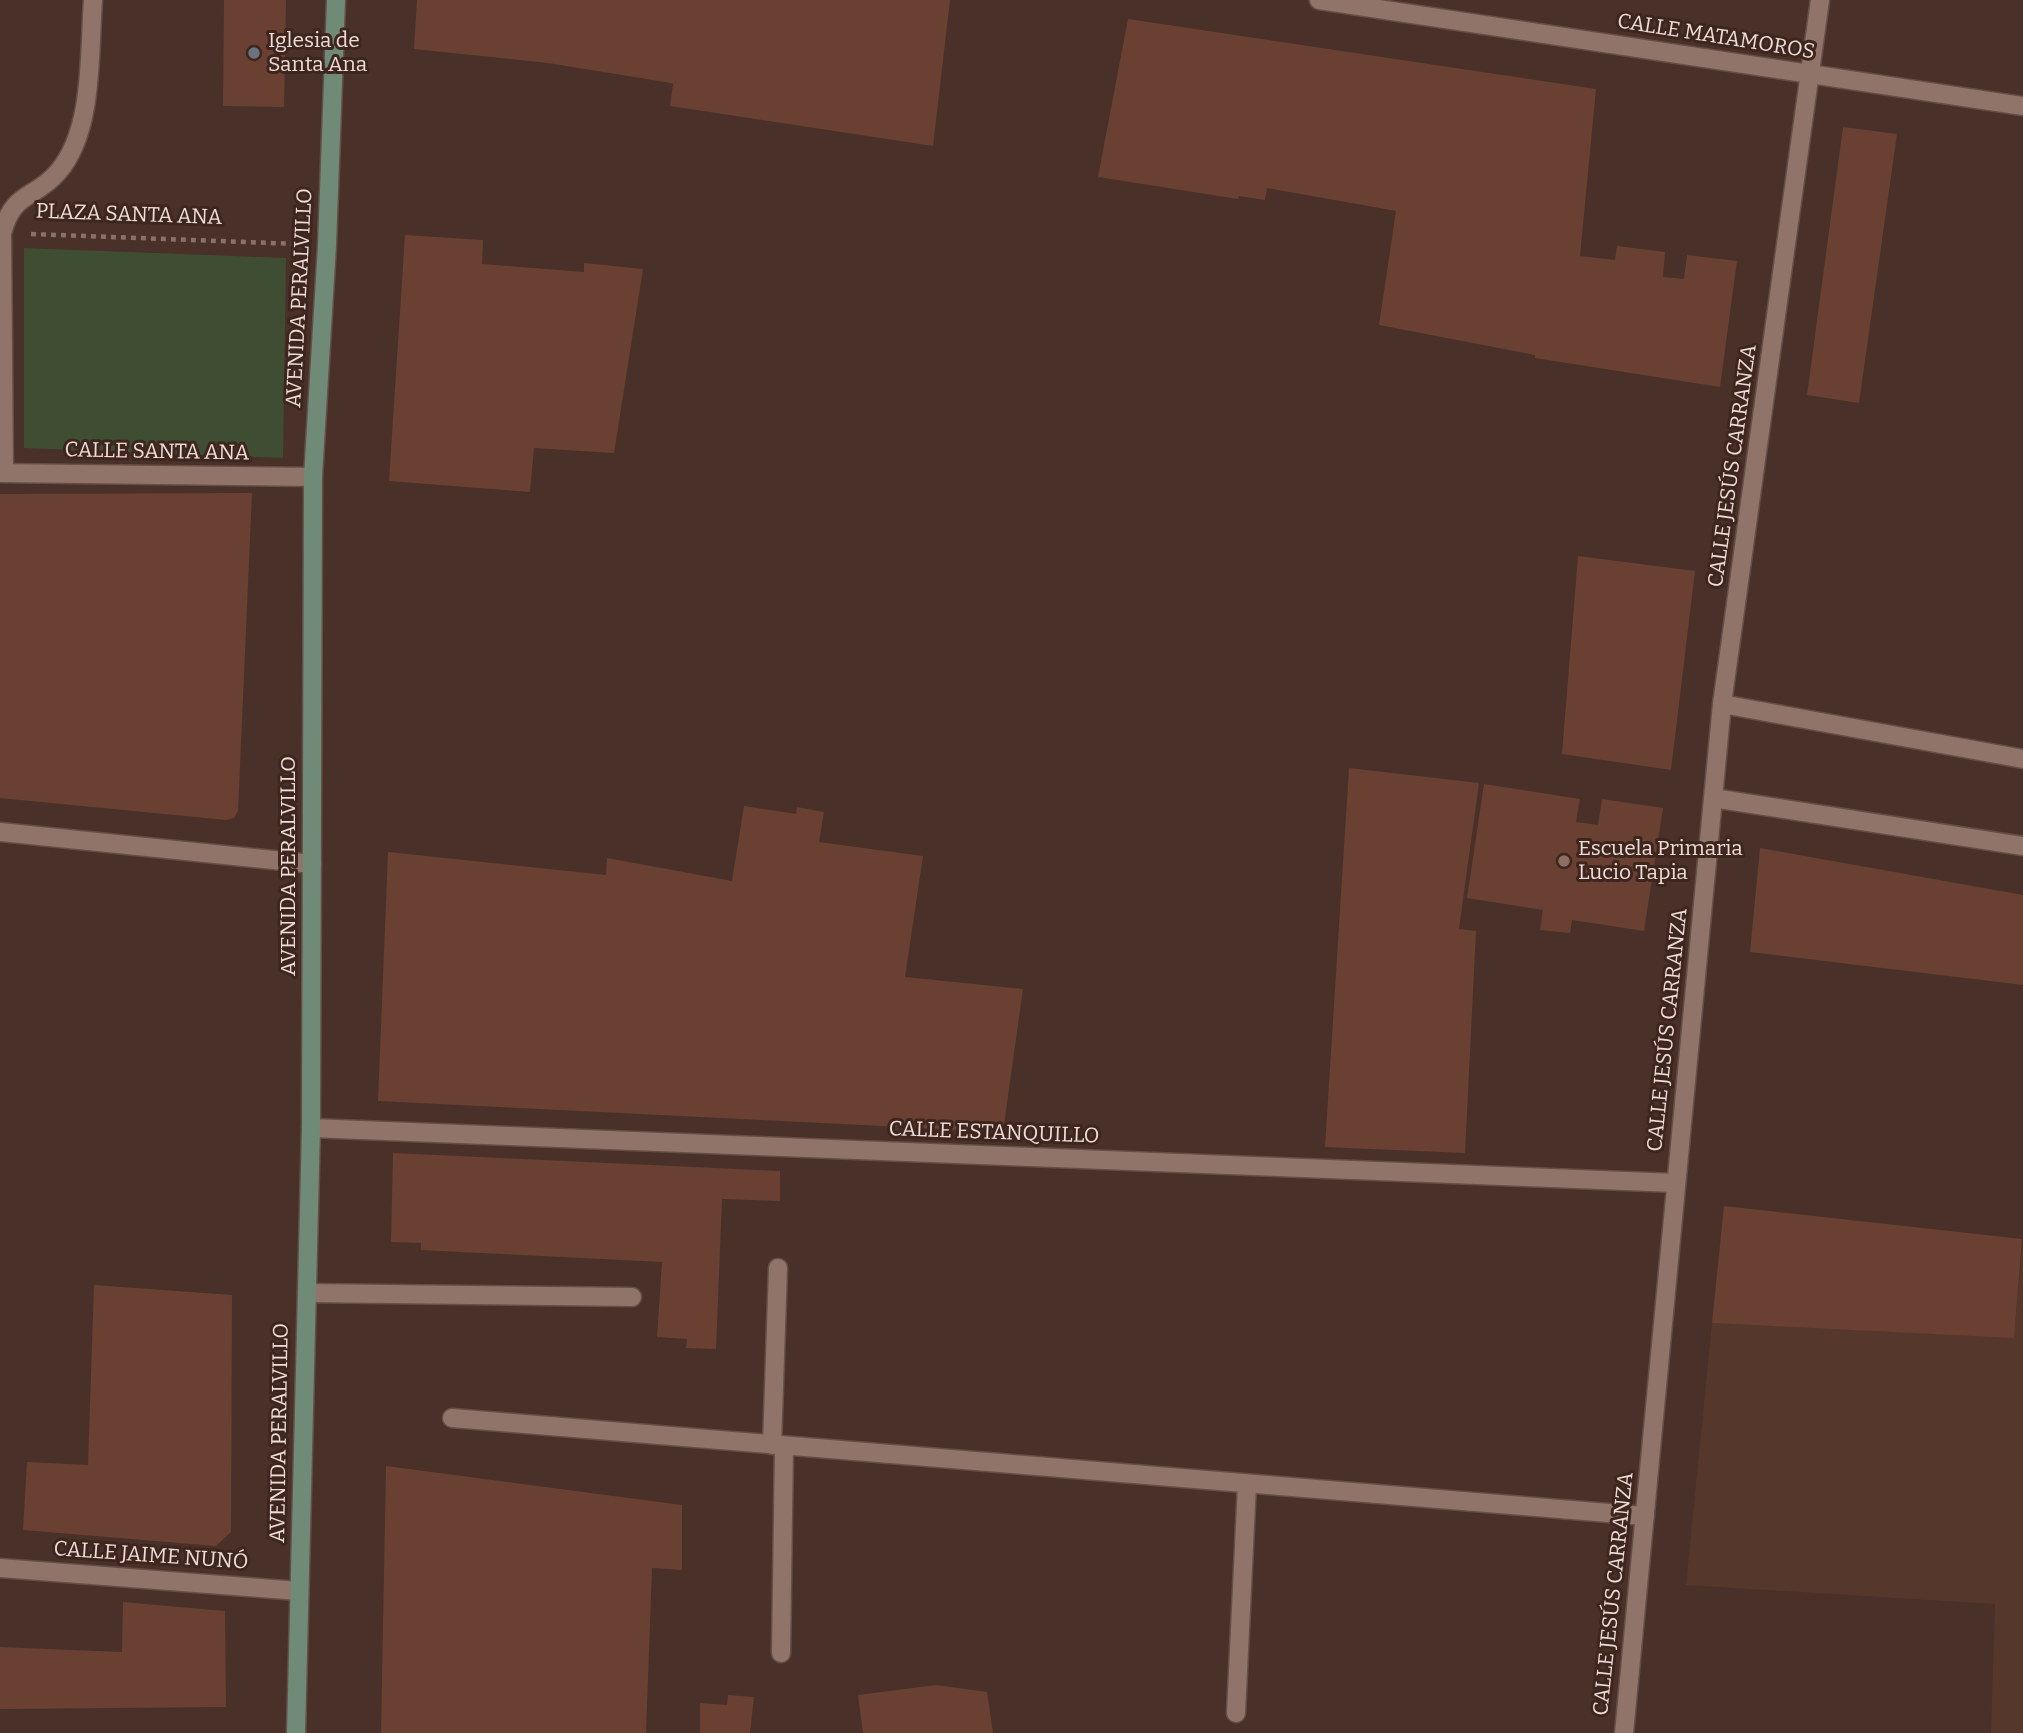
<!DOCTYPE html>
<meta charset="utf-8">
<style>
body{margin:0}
canvas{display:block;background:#493028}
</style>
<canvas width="2023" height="1733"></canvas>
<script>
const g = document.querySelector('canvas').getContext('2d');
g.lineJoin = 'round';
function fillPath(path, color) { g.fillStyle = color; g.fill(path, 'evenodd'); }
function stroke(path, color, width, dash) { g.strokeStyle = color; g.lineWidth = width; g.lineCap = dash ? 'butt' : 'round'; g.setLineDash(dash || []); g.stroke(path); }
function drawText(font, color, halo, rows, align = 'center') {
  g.font = font + ' Bitter,serif'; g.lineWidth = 6; g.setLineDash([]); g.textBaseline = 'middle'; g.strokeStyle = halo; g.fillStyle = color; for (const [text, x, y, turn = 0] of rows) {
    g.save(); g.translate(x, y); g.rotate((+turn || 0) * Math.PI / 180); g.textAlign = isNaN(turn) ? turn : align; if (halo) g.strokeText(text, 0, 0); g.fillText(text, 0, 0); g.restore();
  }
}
fillPath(new Path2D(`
 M 2023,1239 L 2023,1733 L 1991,1733 L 1995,1604 L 1686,1585 L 1712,1323 L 2014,1337 Z`), '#56372c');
fillPath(new Path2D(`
 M 24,248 L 286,258 L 283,458 L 24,448 Z`), '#3f4d32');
fillPath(new Path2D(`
 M 224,0 L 286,0 L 284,107 L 223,106 Z
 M 417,0 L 950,0 L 933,146 L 670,106 L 673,84 L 671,83 L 548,63 L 414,49 Z
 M 1128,19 L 1596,89 L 1580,256 L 1615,260 L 1617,246 L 1665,252 L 1663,277 L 1684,279 L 1687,255 L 1737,261 L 1720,387 L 1535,358 L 1535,355 L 1379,325 L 1396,211 L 1267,188 L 1265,200 L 1239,196 L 1238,199 L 1098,177 Z
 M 1843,127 L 1897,134 L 1859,403 L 1807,395 Z
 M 405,235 L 483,240 L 482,264 L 584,272 L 584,263 L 643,269 L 614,453 L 534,448 L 530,492 L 389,481 Z
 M 252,493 L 238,811 L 234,818 L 226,820 L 0,798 L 0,494 Z
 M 1578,556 L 1695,571 L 1671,770 L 1562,754 Z
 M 1349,768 L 1479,783 L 1459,929 L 1476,931 L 1465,1153 L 1325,1147 Z
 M 1484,784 L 1580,799 L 1576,822 L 1598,825 L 1602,799 L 1663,808 L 1644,931 L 1572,920 L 1570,933 L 1540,930 L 1543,910 L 1467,898 Z
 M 744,806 L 796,814 L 797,807 L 824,812 L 819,842 L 923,856 L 905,977 L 1023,989 L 1003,1132 L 378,1101 L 388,852 L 606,875 L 607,858 L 732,881 Z
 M 1760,848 L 2023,895 L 2023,985 L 1750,952 Z
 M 393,1153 L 780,1171 L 780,1201 L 722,1199 L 716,1349 L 686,1348 L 687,1339 L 657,1337 L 662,1262 L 421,1250 L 421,1243 L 391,1242 Z
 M 1724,1206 L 2022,1239 L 2014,1338 L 1712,1323 Z
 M 94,1285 L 232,1295 L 231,1532 L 216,1546 L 23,1530 L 27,1462 L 88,1465 Z
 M 386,1466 L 682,1505 L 682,1570 L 652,1568 L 646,1733 L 381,1733 Z
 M 123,1602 L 225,1611 L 226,1707 L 0,1709 L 0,1647 L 122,1652 Z
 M 936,1685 L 987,1692 L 993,1733 L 863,1733 L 858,1695 Z
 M 728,1695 L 754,1697 L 750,1733 L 700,1733 L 700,1703 L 727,1705 Z`), '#694031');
const lane = new Path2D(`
 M 307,1293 L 632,1297
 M 452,1418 L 1645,1516
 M 772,1445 L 778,1268
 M 781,1653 L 784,1446
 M 1236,1713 L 1247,1484`);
const street = new Path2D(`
 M 1319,0 L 2023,106
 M 0,473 L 313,477
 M 4,473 L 2,233 C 14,190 34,200 58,172 C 94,131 89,52 93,0
 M 1722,704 L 2023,759
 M 1713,798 L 2023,846
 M 0,832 L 312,864
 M 311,1128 L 1675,1183
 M 0,1568 L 299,1591
 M 1624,1733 L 1722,704 L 1820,0`);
const secondary = new Path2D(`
 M 296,1733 L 311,1128 L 313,477 L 327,245 L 336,0`);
stroke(lane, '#634f48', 21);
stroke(street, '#634f48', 21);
stroke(secondary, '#634f48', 21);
stroke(new Path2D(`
 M 31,234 L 298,244`), '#87716a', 4.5, [5, 5]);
stroke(lane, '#907369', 18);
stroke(street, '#907369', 18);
stroke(secondary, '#6f8a77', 18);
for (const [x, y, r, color] of [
 [254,53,7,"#6b7280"],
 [1564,861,7,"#8d6e63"]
]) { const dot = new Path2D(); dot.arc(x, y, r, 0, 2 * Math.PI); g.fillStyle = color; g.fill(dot); stroke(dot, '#3e261e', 2.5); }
drawText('21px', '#eddcd7', '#3e261e', [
 ["CALLE MATAMOROS",1716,37,9],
 ["PLAZA SANTA ANA",129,215,2],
 ["AVENIDA PERALVILLO",300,298,-87],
 ["CALLE SANTA ANA",157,452,1],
 ["CALLE JESÚS CARRANZA",1733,466,-82],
 ["AVENIDA PERALVILLO",289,866,-90],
 ["CALLE JESÚS CARRANZA",1668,1030,-84],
 ["CALLE ESTANQUILLO",994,1133,2],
 ["AVENIDA PERALVILLO",280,1433,-89],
 ["CALLE JAIME NUNÓ",151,1556,4],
 ["CALLE JESÚS CARRANZA",1614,1594,-84]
]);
drawText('21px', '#eddcd7', '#3e261e', [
 ["Iglesia de",268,41],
 ["Santa Ana",268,65],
 ["Escuela Primaria",1578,849],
 ["Lucio Tapia",1578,873]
], 'left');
</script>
